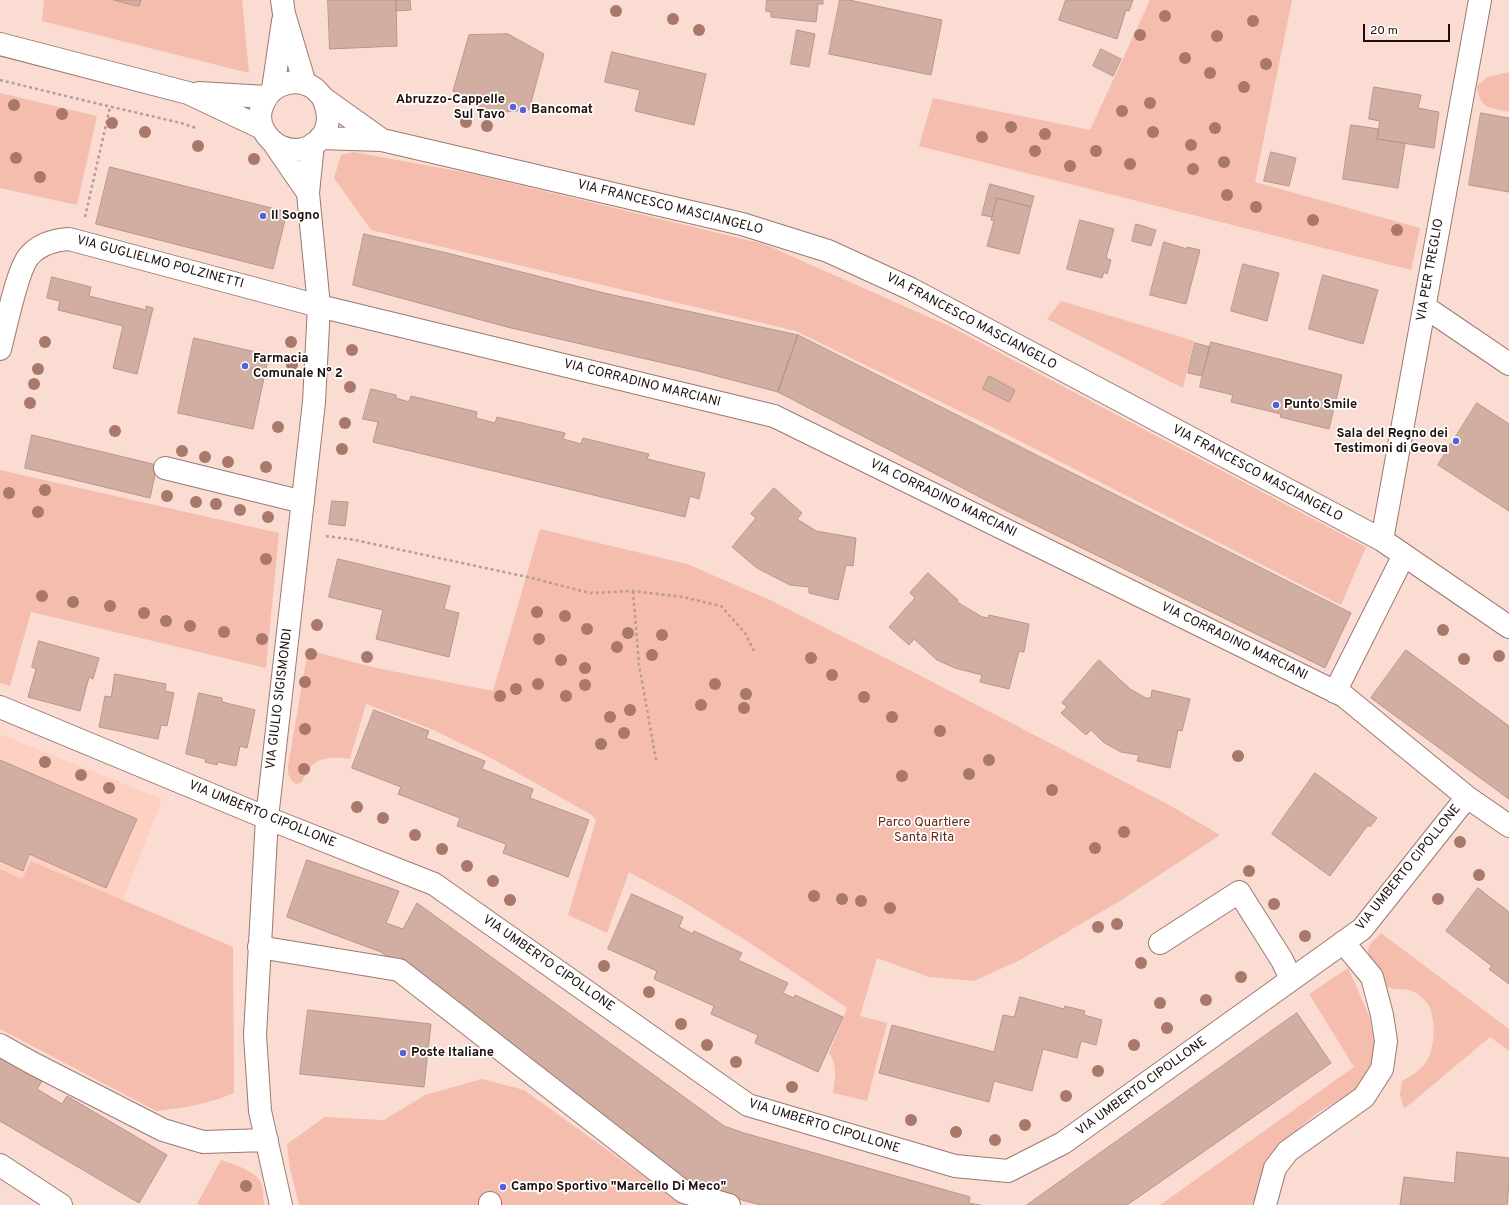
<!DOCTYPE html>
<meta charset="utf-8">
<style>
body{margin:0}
#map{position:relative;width:1509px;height:1205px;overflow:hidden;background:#fadcd3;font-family:Overpass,sans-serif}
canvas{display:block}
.scale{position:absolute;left:1363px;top:24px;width:87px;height:18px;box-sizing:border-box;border:2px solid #1d100c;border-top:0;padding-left:5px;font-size:12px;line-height:14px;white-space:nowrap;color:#1d100c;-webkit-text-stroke:3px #fff;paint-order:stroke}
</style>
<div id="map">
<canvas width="1509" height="1205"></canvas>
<div class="scale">20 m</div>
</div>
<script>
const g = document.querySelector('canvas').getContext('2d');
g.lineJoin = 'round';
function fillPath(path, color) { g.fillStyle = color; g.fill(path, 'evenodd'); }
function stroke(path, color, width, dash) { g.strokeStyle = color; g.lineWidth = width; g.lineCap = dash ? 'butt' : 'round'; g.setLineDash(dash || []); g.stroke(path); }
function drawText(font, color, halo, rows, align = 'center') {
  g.font = font + ' Overpass,sans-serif'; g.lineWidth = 3.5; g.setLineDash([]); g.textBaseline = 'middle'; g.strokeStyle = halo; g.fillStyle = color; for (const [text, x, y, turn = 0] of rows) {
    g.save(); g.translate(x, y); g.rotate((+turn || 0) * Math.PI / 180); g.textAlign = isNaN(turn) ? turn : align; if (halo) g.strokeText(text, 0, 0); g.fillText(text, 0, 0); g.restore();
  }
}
fillPath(new Path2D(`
 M 0,734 L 162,799 L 123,900 L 31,861 L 22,879 L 0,869 Z`), '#fed0c2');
fillPath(new Path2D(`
 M 44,0 L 242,0 L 249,73 L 42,21 Z
 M 1150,0 L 1292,0 L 1255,182 L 1420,228 L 1411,270 L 919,146 L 933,98 L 1090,130 Z
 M 1509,72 L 1509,112 C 1489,107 1480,110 1477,86 L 1487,77 Z
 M 0,93 L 97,116 L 77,205 L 0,188 Z
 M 354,152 L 473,174 L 764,244 L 949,326 L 1366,547 L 1341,605 L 994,428 L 796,331 L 371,230 L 334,178 L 341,155 Z
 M 1061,301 L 1194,341 L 1183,388 L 1047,319 Z
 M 0,470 L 279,533 L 266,668 L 31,612 L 10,686 L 0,683 Z
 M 540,529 L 687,564 L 770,600 L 921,676 L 1171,806 L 1220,835 L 1123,899 L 1020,960 L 974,981 L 929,977 L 877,958 L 860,1016 L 887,1023 L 867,1101 L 833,1093 C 835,1078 838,1066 829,1053 L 847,1008 L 753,945 L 677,898 L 629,872 L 607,933 L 568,915 L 596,820 L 592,815 L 489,757 L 431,729 L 366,704 L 350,759 C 336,757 318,756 309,769 C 306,773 304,779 301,783 L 296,784 C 288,779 288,774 288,766 L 308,650 L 376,668 L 493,691 Z
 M 31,861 L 233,947 L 234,1093 C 209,1104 183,1108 156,1111 L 0,1029 L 0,869 L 22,879 Z
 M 1381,933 L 1509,1029 L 1509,1051 L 1490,1037 L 1404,1109 L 1400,1095 L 1402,1081 C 1411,1076 1420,1071 1426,1062 C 1435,1050 1436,1020 1429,1006 C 1426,1001 1419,994 1414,992 C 1407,988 1399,990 1393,989 C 1390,988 1384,985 1382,983 C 1377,978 1367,957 1368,950 C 1370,943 1376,938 1381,933 Z
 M 1348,968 L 1370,1018 L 1375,1046 L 1369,1074 L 1356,1091 L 1320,1111 L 1281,1143 L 1267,1162 L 1252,1205 L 1160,1205 L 1354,1067 L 1309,994 Z
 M 482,1079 L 524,1090 L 677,1200 L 692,1205 L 299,1205 L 290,1169 L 287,1144 L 325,1117 L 384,1120 L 425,1095 Z
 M 221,1160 C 233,1164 257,1171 261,1183 C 264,1190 263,1198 264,1205 L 201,1205 L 197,1204 Z`), '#f4bdad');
const building = new Path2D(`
 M 114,0 L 141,0 L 139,6 Z
 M 328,0 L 396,0 L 397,46 L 330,49 Z
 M 396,0 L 410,0 L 411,10 L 396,11 Z
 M 767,0 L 823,0 L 823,4 L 818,4 L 816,22 L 771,17 L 771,12 L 766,11 Z
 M 840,0 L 849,0 L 942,20 L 931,75 L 829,54 Z
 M 1066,0 L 1133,0 L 1129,11 L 1126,10 L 1117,39 L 1059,20 Z
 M 797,30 L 815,34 L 809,67 L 791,64 Z
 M 508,34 L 544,54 L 529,110 L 489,113 L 453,91 L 469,35 Z
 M 1101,49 L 1121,59 L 1113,76 L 1093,66 Z
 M 612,52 L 706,74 L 694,125 L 635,111 L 640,90 L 605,82 Z
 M 1374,87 L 1421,95 L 1418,108 L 1439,112 L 1434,148 L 1377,139 L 1380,121 L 1369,119 Z
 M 1481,113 L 1509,118 L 1509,192 L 1469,185 Z
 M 1351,125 L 1379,129 L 1377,139 L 1405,143 L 1398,188 L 1343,179 Z
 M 1271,152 L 1296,158 L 1289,186 L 1264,181 Z
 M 110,167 L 287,212 L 273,269 L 96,224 Z
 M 990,184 L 1034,196 L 1031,207 L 997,198 L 992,217 L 982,215 Z
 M 997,198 L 1031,207 L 1019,254 L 987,246 L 994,221 L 991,220 L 992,217 Z
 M 1080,220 L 1114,229 L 1106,258 L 1111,260 L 1107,274 L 1104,272 L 1102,278 L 1067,269 Z
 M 1136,224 L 1156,230 L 1151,246 L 1132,241 Z
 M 364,234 L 447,253 L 604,293 L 798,335 L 778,392 L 694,370 L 507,327 L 353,285 Z
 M 1164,242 L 1187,249 L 1187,247 L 1200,250 L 1186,304 L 1150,295 Z
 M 1243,264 L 1279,273 L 1267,321 L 1231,311 Z
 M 1323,275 L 1378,290 L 1363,344 L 1309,329 Z
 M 52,277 L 91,287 L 89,296 L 146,310 L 146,306 L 153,308 L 137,374 L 113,368 L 123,326 L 58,310 L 60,301 L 47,298 Z
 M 798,335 L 1351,613 L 1325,668 L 999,507 L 778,392 Z
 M 194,338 L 269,355 L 253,429 L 178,413 Z
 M 1211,342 L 1342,375 L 1329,429 L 1280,417 L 1281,414 L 1231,402 L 1233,395 L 1200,387 Z
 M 1195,343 L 1210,347 L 1202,376 L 1188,373 Z
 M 989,376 L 1015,390 L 1009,402 L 983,389 Z
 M 371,389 L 396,395 L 396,398 L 409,402 L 411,396 L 477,412 L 476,418 L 495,423 L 497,417 L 565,433 L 563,439 L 581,444 L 583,438 L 649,454 L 647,459 L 705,473 L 699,499 L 690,496 L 685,517 L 373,442 L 378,422 L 363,419 Z
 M 1477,403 L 1509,424 L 1509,511 L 1438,465 Z
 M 32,435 L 157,465 L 150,498 L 25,468 Z
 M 774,488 L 802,513 L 797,519 L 816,531 L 856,538 L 853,566 L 846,565 L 838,600 L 809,593 L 809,587 L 790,585 L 757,568 L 732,547 L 756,518 L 751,514 Z
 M 332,501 L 348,502 L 345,526 L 329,524 Z
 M 338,559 L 450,586 L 444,609 L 459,613 L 449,657 L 376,639 L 383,610 L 329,597 Z
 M 928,573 L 958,600 L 957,602 L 982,617 L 989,618 L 989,615 L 1029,624 L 1024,652 L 1019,651 L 1009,689 L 980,682 L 982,675 L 955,668 L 937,660 L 914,639 L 909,645 L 889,627 L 915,598 L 910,593 Z
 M 39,641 L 99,658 L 93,679 L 89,677 L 80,711 L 28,697 L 36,669 L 32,667 Z
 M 1406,650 L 1509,726 L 1509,799 L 1371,698 Z
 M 1099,660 L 1130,689 L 1146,698 L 1151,698 L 1152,690 L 1190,699 L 1182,731 L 1178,730 L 1170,768 L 1137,761 L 1139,755 L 1121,752 L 1103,742 L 1091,730 L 1086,735 L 1061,713 L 1067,707 L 1062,703 Z
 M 115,674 L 166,684 L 165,691 L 174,693 L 167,726 L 161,725 L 158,739 L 99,727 L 105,696 L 111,697 Z
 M 199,693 L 222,698 L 222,702 L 255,710 L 247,748 L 240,746 L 236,766 L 218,762 L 217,765 L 205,762 L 206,759 L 186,754 Z
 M 374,710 L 429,731 L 426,738 L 485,761 L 482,769 L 533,789 L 530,798 L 589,820 L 568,877 L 503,853 L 506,844 L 457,826 L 460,818 L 398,794 L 401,787 L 352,768 Z
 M 0,760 L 137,819 L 106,888 L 29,854 L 23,871 L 0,861 Z
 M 1315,773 L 1377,818 L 1370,827 L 1368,825 L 1330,876 L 1272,834 Z
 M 307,860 L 399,891 L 386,923 L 403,929 L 417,903 L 724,1126 L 744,1133 L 970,1197 L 969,1203 L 980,1205 L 761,1205 L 689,1186 L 381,952 L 287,917 Z
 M 1478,888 L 1509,912 L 1509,984 L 1489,969 L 1492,966 L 1446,931 Z
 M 632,894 L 683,917 L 679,927 L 693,934 L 694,931 L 742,953 L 738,960 L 788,983 L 783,993 L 794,998 L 795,995 L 843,1017 L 818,1072 L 755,1043 L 758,1035 L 711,1014 L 714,1006 L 654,979 L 657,971 L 608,949 Z
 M 1020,997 L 1064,1009 L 1065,1006 L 1085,1011 L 1084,1015 L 1102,1020 L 1096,1045 L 1081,1041 L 1077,1058 L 1043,1049 L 1032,1091 L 994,1081 L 989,1102 L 879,1073 L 892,1025 L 994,1052 L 1003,1015 L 1014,1017 Z
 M 308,1010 L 431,1024 L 424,1087 L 300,1074 Z
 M 1297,1013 L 1331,1063 L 1127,1205 L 1027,1205 Z
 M 0,1057 L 42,1081 L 37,1089 L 62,1104 L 67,1096 L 167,1155 L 139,1203 L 0,1121 Z
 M 1457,1152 L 1509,1158 L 1509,1183 L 1507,1205 L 1400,1205 L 1404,1177 L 1454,1183 Z`);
fillPath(building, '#d2ada2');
stroke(building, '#b8958b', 1);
const minor = new Path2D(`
 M 282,0 L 284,14 L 305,84
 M 0,44 L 188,93 L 262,128
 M 273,89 L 283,21
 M 199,93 L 266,97
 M 323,98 C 326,105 328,112 328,119 C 326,154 281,161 264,131 C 259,122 259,111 264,102 C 272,83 298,76 315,89 C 318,92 321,95 323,98 L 382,140
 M 320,138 L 382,140 L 742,224 L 828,251 L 911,289 L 1382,540 L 1509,627
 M 275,145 L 308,193
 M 1425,307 L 1509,364
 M 0,349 C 6,328 17,268 30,255 C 40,244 55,240 69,239 L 319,306 L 774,416 L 1344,696 L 1467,797 L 1509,826
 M 165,468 L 303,502
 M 1382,540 L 1480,0
 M 1335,692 L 1404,555
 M 0,707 L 267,818 L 434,884 L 748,1105 L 955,1166 L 1008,1171 L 1063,1143 L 1362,929 L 1467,797
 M 1160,943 L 1239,892 L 1282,960 L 1291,979
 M 259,947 L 399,970 L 684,1192 L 729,1205
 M 0,1045 L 34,1064 L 163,1130 L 203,1142 L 267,1140
 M 0,1165 L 61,1205
 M 490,1203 L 490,1205
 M 281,1205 L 260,1111 L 255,1035 L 267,818 L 314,402 L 319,306 L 308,193 L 313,144
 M 1265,1205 L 1275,1168 L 1288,1151 L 1364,1097 L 1382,1069 L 1386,1041 L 1382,1015 L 1372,977 L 1343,942`);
stroke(minor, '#9c7970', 24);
stroke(new Path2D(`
 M 0,80 L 99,104 L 181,123 L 196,128
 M 85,217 L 110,107
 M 326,536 L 355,540 L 532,578 L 590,593 L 633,591 L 683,597 L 721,606 L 745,633 L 754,651
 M 633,591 L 639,665 L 656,760`), '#b69d96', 2.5, [3, 3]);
stroke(minor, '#fff', 22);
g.fillStyle = '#a8786a';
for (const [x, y] of [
 [616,11],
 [1165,16],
 [673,19],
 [1253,21],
 [699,30],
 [1140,35],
 [1217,36],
 [1185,58],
 [1266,64],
 [1210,73],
 [1244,87],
 [1150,103],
 [14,105],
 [1122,111],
 [62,114],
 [466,122],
 [112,123],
 [487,126],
 [1011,127],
 [1215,128],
 [145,132],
 [1153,132],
 [1045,134],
 [982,137],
 [1191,145],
 [198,146],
 [1035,151],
 [1096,151],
 [16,158],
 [254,159],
 [1224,162],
 [1130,164],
 [1070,166],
 [1193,169],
 [40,177],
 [1227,195],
 [1256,207],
 [1313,220],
 [1397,230],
 [45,342],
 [291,342],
 [352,350],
 [292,365],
 [38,369],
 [34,384],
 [350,387],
 [30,403],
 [345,423],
 [278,427],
 [115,431],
 [342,449],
 [182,451],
 [205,457],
 [228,462],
 [266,467],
 [45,490],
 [9,493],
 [167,496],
 [196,502],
 [216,504],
 [240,510],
 [38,512],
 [268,517],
 [266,559],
 [42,596],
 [73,602],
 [110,606],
 [537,612],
 [144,613],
 [565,616],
 [166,621],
 [317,625],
 [190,626],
 [587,629],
 [1443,630],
 [224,632],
 [628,633],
 [662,635],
 [262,639],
 [539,639],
 [617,647],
 [311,654],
 [652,655],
 [1499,656],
 [367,657],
 [811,658],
 [1464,659],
 [561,660],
 [585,668],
 [832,675],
 [305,682],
 [538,684],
 [715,684],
 [585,685],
 [516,689],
 [746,694],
 [500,696],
 [566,696],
 [864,697],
 [701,705],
 [744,708],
 [630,710],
 [610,717],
 [892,717],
 [305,729],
 [940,731],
 [624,733],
 [601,744],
 [1238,756],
 [989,760],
 [45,762],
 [304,769],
 [969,774],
 [81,775],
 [902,776],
 [109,788],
 [1052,790],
 [357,807],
 [383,818],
 [1124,832],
 [415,835],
 [1460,842],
 [1095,848],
 [442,849],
 [467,866],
 [1249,871],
 [1479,875],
 [493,881],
 [814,896],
 [842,899],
 [1438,899],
 [510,900],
 [861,901],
 [1274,904],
 [890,908],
 [1117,924],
 [1098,927],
 [1305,936],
 [1141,963],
 [604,966],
 [1241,977],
 [649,992],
 [1206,1000],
 [1160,1003],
 [681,1024],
 [1167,1028],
 [707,1045],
 [1134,1045],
 [736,1062],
 [1098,1071],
 [792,1087],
 [1066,1096],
 [911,1120],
 [1025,1125],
 [956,1132],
 [995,1140],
 [246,1186]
]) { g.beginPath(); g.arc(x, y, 6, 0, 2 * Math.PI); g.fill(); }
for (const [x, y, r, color] of [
 [513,107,4,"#5562d9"],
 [523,110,4,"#5562d9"],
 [263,216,4,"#5562d9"],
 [245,366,4,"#5562d9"],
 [1276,405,4,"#5562d9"],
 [1456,441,4,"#5562d9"],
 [403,1053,4,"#5562d9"],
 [503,1187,4,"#5562d9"]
]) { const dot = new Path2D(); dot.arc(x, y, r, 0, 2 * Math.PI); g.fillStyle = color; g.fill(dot); stroke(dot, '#fff', 1.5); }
drawText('bold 13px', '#1d100c', '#fff', [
 ["Abruzzo-Cappelle",505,100,"right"],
 ["Sul Tavo",505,115,"right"],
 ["Bancomat",531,110],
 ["Il Sogno",271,216],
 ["Farmacia",253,359],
 ["Comunale N° 2",253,374],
 ["Punto Smile",1284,405],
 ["Sala del Regno dei",1448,434,"right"],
 ["Testimoni di Geova",1448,449,"right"],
 ["Poste Italiane",411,1053],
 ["Campo Sportivo \"Marcello Di Meco\"",511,1187]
], 'left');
drawText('13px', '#1d100c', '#fff', [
 ["VIA FRANCESCO MASCIANGELO",670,208,14],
 ["VIA GUGLIELMO POLZINETTI",160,263,15],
 ["VIA PER TREGLIO",1431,270,-80],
 ["VIA FRANCESCO MASCIANGELO",971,322,28],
 ["VIA CORRADINO MARCIANI",642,384,14],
 ["VIA FRANCESCO MASCIANGELO",1257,474,28],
 ["VIA CORRADINO MARCIANI",943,499,26],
 ["VIA CORRADINO MARCIANI",1234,642,26],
 ["VIA GIULIO SIGISMONDI",280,699,-83],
 ["VIA UMBERTO CIPOLLONE",262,815,22],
 ["VIA UMBERTO CIPOLLONE",1409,868,-51],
 ["VIA UMBERTO CIPOLLONE",548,964,35],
 ["VIA UMBERTO CIPOLLONE",1142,1087,-36],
 ["VIA UMBERTO CIPOLLONE",824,1127,17]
]);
drawText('13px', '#652714', '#fff', [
 ["Parco Quartiere",924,823],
 ["Santa Rita",924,838]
]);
</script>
